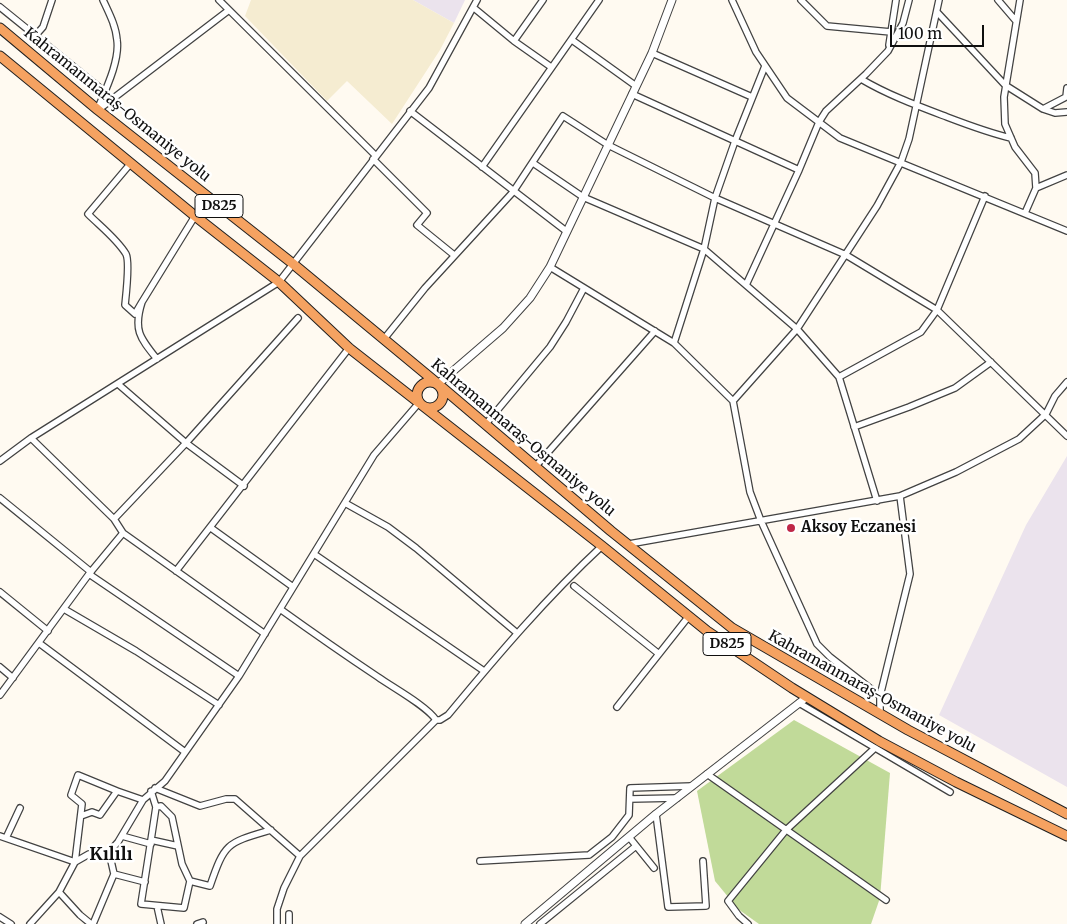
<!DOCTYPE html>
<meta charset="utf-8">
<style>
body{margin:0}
#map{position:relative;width:1067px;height:924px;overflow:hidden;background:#fffaf1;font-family:Merriweather,serif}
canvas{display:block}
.scale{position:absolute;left:890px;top:25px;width:94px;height:22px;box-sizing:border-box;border:2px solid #0f0f0f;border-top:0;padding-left:6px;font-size:15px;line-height:18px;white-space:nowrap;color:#0f0f0f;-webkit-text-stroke:4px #fff;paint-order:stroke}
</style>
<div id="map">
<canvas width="1067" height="924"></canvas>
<div class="scale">100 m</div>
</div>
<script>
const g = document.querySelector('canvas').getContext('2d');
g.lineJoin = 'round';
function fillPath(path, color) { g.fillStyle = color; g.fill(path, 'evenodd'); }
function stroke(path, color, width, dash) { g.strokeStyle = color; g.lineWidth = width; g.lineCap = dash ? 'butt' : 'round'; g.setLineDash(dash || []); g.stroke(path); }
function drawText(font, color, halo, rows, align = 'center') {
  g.font = font + ' Merriweather,serif'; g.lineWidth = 5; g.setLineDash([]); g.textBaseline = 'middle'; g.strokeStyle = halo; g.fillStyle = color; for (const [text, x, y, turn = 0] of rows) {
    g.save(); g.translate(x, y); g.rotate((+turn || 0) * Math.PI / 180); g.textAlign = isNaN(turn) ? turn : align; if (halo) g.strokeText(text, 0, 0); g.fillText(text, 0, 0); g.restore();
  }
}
fillPath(new Path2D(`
 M 413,0 L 465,0 L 454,23 Z
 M 1067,456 L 1067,787 L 939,715 L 1026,525 Z`), '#ebe3ed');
fillPath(new Path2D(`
 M 251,0 L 413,0 L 454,23 L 440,50 L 392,124 L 347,81 L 327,101 L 245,16 Z`), '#f5ecd1');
fillPath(new Path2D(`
 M 794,720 L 890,773 L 880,898 L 871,924 L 759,924 L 738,909 L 715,881 L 697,791 Z`), '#c1da99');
const minor = new Path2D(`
 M 219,0 L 376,156
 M 732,0 L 756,52 L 787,98 L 840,138 L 1067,231
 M 801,0 L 827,26 L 891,32
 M 998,0 L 1016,21
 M 1020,0 L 1004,97 L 1005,124 L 1015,147 L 1035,173 L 1036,188 L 1025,213
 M 0,7 L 105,92
 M 474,8 L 514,41 L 551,67
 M 937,12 L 1005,85 L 1043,109 L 1066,97 L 1067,88
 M 35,36 L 43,27 L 52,0
 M 572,40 L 636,86
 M 514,41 L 543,0
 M 889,45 L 896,0
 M 652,53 L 752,97
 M 861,79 C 888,95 918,106 947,117 C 968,125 989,133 1011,138
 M 632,94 L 799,170
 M 98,108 C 106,89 120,60 117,40 C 116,26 109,13 103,0
 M 1043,109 L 1055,113 L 1067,112
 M 98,110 L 229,10
 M 410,111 L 566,231
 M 373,159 L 427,213 L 417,225 L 454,255
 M 131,163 L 88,214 C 100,226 117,239 126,254 C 130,262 126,295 125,305 L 135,314 L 142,302 C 133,330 140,338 157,359
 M 533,163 L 583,197 L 704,249 L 797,329 L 839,377 L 877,501
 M 482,167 L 599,0
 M 1036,188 L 1067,175
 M 550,267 L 674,343 L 733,401 L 750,492 L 761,521 L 817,644 L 830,657 L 880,696
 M 746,285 L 799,170 L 819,122 L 826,111 L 866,74 L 888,51 L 903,23 L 909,0
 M 142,302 L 195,216
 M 384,339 L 425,288 L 513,192 L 563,116 L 608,145 L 715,198 L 846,255 L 937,310 L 1067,436
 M 674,343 L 704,249 L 715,198 L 735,141 L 765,66
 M 839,377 L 921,332 L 937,310 L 985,196
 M 118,384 L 186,443 L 244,486
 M 733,401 L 797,329 L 877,206 L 901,162 L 909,139 L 939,0
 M 485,425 L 550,347 L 566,322 L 584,288
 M 854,427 L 909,407 L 955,388 L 991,362
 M 31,438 L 114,519 L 123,533 L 265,634
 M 0,461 L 31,438 L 279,282 L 429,88 L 477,0
 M 535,467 L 655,331
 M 0,498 L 91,572
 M 345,503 L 388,527 L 416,548 L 517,633
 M 114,519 L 186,443 L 298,318
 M 211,528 L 293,587
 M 629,544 L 900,496 L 956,472 L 1019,439 L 1046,414 L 1055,396 L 1067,382
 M 314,554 L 484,671
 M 176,571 L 349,348
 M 89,574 L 239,676
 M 574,586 L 659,654
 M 0,592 L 48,631
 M 64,609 L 136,651 L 219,705
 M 280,609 C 312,632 345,655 378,677 C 392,687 427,706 436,720
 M 39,643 L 185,752
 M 0,667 L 13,678
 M 0,695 L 89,574 L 123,533
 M 799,703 L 950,792
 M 617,707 L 689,616
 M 880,713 L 880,696 L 910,574 L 900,496
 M 707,774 L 886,900
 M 155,788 L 200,806 L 226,799 L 235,799 L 300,856
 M 151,791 L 156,807 L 151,840
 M 630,799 L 677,798
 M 156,807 L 161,806 L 172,817 L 182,864 L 190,881 L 184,908 L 141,904 L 151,840 L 178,846
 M 656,814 L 668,907 L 706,906 L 703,861
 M 81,816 L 92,812 L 100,815 L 117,791 L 143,800
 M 0,836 L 75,862 L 82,804 L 71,795 L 78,775 L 117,791
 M 122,836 L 151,844
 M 629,837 L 654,868
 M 6,838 L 20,808
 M 480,861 L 589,855 L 612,837 L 629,815 L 630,788 L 692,786
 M 114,874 L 145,882
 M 190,881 L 210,886 C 225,842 227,843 271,830
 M 59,892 L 80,915 L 91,924
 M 157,906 L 161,924
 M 0,917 L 11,924
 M 30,924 L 59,892 L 75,862 L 89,854 L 109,852 L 118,842 L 143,800 L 165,781 L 239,676 L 374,455 L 418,404
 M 93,924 L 114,874 L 109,852
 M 197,924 L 203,922
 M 277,924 L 277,909 L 284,888 L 300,856 L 436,720 L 440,720 L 448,715 C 497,656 546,598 602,546
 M 289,924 L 289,914
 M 540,924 L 636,846
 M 748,924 L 739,916 L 728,901 L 786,830 L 875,748`);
const tertiary = new Path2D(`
 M 438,384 L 503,328 L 530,298 L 550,267 L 652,53 L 672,0
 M 525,924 L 656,814 L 807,697`);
const trunk = new Path2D(`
 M 0,28 L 98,110 L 292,263 L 438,384 L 611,531 L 732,628 L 908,730 L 1067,814
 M 0,56 L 195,216 L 279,282 L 349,348 L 602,546 L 707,631 L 792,688 L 879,741 L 956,782 L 1067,836
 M417 395a13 13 0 1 1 26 0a13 13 0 1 1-26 0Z`);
stroke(minor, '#424242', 8);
stroke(tertiary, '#424242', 9);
stroke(trunk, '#202020', 11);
stroke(minor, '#fff', 5.5);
stroke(tertiary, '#fff', 7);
stroke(trunk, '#f5a261', 9);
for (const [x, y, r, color] of [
 [791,528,5,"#bf2746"]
]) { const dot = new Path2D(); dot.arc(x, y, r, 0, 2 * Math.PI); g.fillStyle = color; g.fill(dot); stroke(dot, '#fff', 2); }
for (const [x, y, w] of [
 [219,206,48],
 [727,644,48]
]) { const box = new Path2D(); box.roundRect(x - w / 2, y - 11.5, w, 23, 4); g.fillStyle = '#fff'; g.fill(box); stroke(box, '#0f0f0f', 1); }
drawText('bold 14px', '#0f0f0f', null, [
 ["D825",219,206],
 ["D825",727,644]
]);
drawText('15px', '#0f0f0f', '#fff', [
 ["Kahramanmaraş-Osmaniye yolu",117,105,39],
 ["Kahramanmaraş-Osmaniye yolu",523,438,40],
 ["Kahramanmaraş-Osmaniye yolu",872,692,29]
]);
drawText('bold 15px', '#0f0f0f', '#fff', [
 ["Aksoy Eczanesi",801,528]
], 'left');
drawText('bold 18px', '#0f0f0f', '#fff', [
 ["Kılılı",111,855]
]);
</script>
